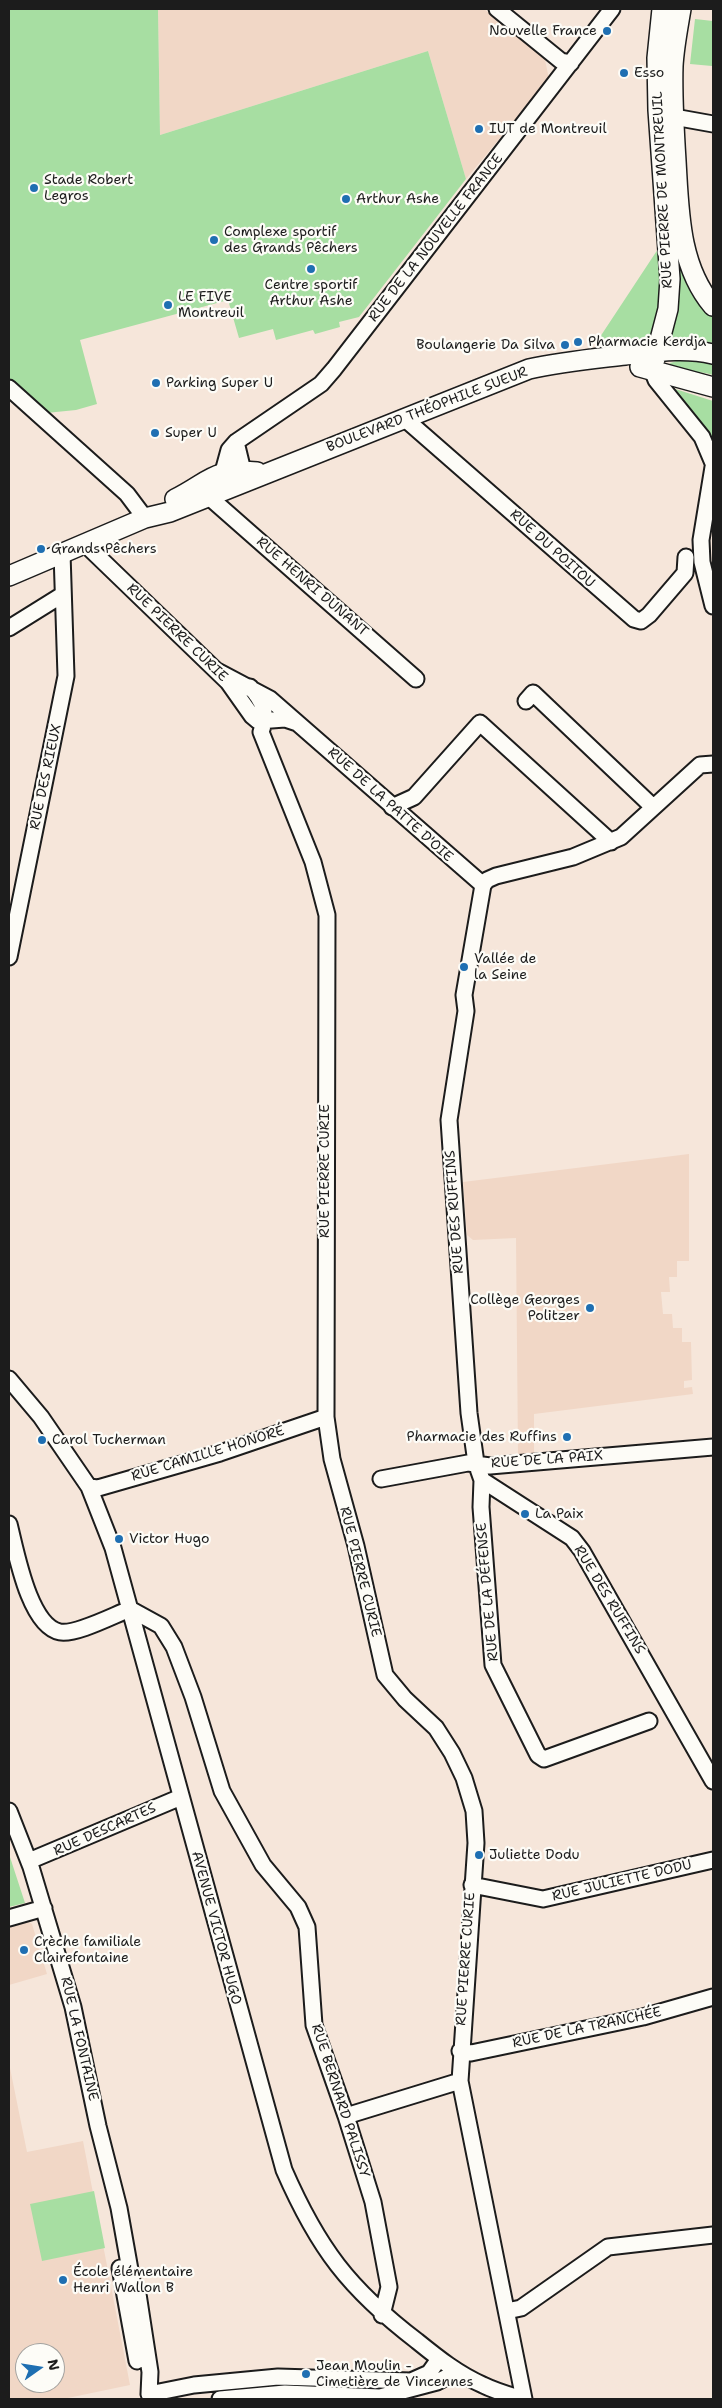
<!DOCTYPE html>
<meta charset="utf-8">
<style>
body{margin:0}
#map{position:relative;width:722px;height:2408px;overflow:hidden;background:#f6e6da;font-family:"Shantell Sans",sans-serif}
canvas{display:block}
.frame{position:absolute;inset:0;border:10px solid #1c1c1c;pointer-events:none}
.north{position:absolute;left:15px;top:2343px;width:50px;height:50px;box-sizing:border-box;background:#fdfcf7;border:1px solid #a3a29f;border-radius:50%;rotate:77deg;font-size:14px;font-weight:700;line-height:20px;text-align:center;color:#1c1c1c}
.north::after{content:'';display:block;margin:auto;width:18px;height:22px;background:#1f6fb2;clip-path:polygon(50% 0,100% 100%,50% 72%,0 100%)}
</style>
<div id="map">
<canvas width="722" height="2408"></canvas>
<div class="frame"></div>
<div class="north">N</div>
</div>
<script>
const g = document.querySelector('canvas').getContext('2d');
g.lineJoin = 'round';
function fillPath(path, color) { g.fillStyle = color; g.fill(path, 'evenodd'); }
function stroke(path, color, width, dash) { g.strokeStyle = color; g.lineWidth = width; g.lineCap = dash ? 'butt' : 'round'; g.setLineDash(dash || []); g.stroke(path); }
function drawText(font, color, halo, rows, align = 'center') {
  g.font = font + ' "Shantell Sans",sans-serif'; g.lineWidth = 4.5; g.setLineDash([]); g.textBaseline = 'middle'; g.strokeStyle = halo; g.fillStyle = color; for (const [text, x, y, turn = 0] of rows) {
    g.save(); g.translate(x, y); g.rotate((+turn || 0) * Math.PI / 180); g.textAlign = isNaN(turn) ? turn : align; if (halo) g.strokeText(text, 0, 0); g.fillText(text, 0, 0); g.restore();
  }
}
fillPath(new Path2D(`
 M 158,9 L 484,9 L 544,55 L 549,79 L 466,179 L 428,51 L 160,135 Z
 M 689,1154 L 689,1261 L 677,1261 L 677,1277 L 669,1277 L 670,1292 L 661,1292 L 663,1314 L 672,1314 L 673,1328 L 682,1328 L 682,1342 L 691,1342 L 692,1380 L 684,1381 L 684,1388 L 692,1387 L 693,1394 L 534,1414 L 534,1453 L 518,1455 L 516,1238 L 473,1240 L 467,1235 L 463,1182 Z
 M 29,1922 L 32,1924 L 47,1974 L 9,1985 L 9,1926 Z
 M 9,2063 L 27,2152 L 83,2141 L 130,2385 L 63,2399 L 9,2399 ZM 25,2353 L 55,2353 L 55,2383 L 25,2383 Z`), '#f1d7c6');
fillPath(new Path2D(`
 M 9,9 L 158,9 L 160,135 L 428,51 L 466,179 L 359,317 L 339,322 L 340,327 L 315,334 L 313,330 L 276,340 L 273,329 L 239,338 L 228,300 L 80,340 L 97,404 L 76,410 L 46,413 L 9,380 Z
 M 695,19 L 713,21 L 712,66 L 690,64 Z
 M 676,241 L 702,302 L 713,317 L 713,343 L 699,340 L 667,341 Z
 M 658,249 C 659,270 664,336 641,345 C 631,349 613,347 602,347 L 600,337 Z
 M 684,359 L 713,360 L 713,375 C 698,370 684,373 669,368 L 670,363 Z
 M 669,387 L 713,401 L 713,449 Z
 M 9,1854 L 25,1903 L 9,1907 Z
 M 94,2191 L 105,2248 L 42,2261 L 30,2204 Z`), '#a7dea2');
const minor = new Path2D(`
 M 497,9 L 561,61 L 571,63
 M 674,117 L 713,124
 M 652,370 L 656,380 L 702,437 L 713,463
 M 9,388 L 127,494 L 145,518
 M 404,418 L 634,619 L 641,621 L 649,615 L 685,573 L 686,557
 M 236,442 L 243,471
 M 713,467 L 701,540 L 702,562 L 713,606
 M 223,472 L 229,450 L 236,442 L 321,384 L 334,369 L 612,9
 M 208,496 L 416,679
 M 85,544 L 228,682 L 252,716 L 258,721 L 285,719 L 297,723
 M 9,628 L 62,595
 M 217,671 L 270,699 L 483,885
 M 250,687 C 263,701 268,713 261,732 L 313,862 L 327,915 L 326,1417 L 332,1459 L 356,1546 L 385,1675 L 405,1699 L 436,1728 L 452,1753 L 464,1778 L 474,1811 L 476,1843 L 460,2081 L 524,2399
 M 526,701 L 533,693 L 653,807
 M 713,764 L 700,765 L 621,837 L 573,857 L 496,876 L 487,880 L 483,885 L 464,995 L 466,1011 L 449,1120 L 469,1413 L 476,1463 L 482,1480 L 572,1538 L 582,1551 L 713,1781
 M 392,807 L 414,797 L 480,723 L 611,842
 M 9,957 L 66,676 L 62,553
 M 9,1379 L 41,1417 L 89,1487 L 113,1548 L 284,2170 C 318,2248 349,2289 417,2341 C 438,2358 458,2374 483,2385 C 495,2391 509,2395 522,2399
 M 381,1479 L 468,1463 L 490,1466 L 713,1447
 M 482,1480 L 481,1507 L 493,1665 L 538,1755 L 544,1759 L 649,1721
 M 89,1487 L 98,1488 L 220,1453 L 326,1417
 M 9,1524 C 16,1551 29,1626 60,1632 C 76,1635 114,1615 130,1609 L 161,1626 L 174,1647 L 193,1697 L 222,1791 L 263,1865 L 298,1907 L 307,1927 L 314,2025 L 346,2116 L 373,2202 L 389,2287 L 382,2315
 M 9,1811 L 31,1867 L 73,2007 L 98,2126 L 119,2208 L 132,2281 L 138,2294 L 150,2372 L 149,2394
 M 29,1861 L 181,1797
 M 472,1885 L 543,1899 L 713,1860
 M 9,1918 L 44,1908
 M 460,2051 L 471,2053 L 643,2017 L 713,1997
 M 346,2116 L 460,2081
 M 120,2268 L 137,2361
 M 507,2311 L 521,2308 L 608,2247 L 713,2235
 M 149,2394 L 194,2385 L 278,2377 L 411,2381 L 429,2373 L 439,2359
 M 220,2399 L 285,2393 L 380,2397 L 437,2382 L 457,2372`);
const major = new Path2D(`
 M 681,9 C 678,27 674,47 673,66 C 672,97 674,129 676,161 C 679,211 679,266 713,306
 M 640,367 L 713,387
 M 652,370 L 668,309 L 670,279 L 658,110 L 657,58 L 662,9
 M 175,499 C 211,481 212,468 257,472
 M 9,576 L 145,518 L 170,512 L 529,369 C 561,362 592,359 625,355 C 654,352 684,347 713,354`);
stroke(minor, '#1c1c1c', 19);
stroke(major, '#1c1c1c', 22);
stroke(minor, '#fdfcf7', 15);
stroke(major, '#fdfcf7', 19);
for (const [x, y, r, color] of [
 [607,31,5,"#1f6fb2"],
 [624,73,5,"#1f6fb2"],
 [479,129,5,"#1f6fb2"],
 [34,188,5,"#1f6fb2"],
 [346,199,5,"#1f6fb2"],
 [214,240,5,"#1f6fb2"],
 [311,269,5,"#1f6fb2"],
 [168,305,5,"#1f6fb2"],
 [578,342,5,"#1f6fb2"],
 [565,345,5,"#1f6fb2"],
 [156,383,5,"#1f6fb2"],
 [155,433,5,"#1f6fb2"],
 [41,549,5,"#1f6fb2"],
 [464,967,5,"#1f6fb2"],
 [590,1308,5,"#1f6fb2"],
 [567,1437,5,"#1f6fb2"],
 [42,1440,5,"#1f6fb2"],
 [525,1514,5,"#1f6fb2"],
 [119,1539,5,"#1f6fb2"],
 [479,1855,5,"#1f6fb2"],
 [24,1950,5,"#1f6fb2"],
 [63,2280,5,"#1f6fb2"],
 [306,2374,5,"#1f6fb2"]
]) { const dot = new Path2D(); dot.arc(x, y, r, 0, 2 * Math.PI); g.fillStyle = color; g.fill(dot); stroke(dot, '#fdfcf7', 2); }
drawText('14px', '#1c1c1c', '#fdfcf7', [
 ["Nouvelle France",597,31,"right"],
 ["Esso",634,73],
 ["IUT de Montreuil",489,129],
 ["Stade Robert",44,180],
 ["Legros",44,196],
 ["Arthur Ashe",356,199],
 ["Complexe sportif",224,232],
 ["des Grands Pêchers",224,248],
 ["Centre sportif",311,285,"center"],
 ["Arthur Ashe",311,301,"center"],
 ["LE FIVE",178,297],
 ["Montreuil",178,313],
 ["Pharmacie Kerdja",588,342],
 ["Boulangerie Da Silva",555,345,"right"],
 ["Parking Super U",166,383],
 ["Super U",165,433],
 ["Grands Pêchers",51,549],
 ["Vallée de",474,959],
 ["la Seine",474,975],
 ["Collège Georges",580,1300,"right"],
 ["Politzer",580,1316,"right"],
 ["Pharmacie des Ruffins",557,1437,"right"],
 ["Carol Tucherman",52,1440],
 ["La Paix",535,1514],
 ["Victor Hugo",129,1539],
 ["Juliette Dodu",489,1855],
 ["Crèche familiale",34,1942],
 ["Clairefontaine",34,1958],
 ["École élémentaire",73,2272],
 ["Henri Wallon B",73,2288],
 ["Jean Moulin -",316,2366],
 ["Cimetière de Vincennes",316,2382]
], 'left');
drawText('14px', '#1c1c1c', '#fdfcf7', [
 ["RUE PIERRE DE MONTREUIL",663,190,-93],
 ["RUE DE LA NOUVELLE FRANCE",436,238,-52],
 ["BOULEVARD THÉOPHILE SUEUR",427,410,-21],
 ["RUE DU POITOU",552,549,42],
 ["RUE HENRI DUNANT",312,587,41],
 ["RUE PIERRE CURIE",177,633,44],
 ["RUE DES RIEUX",46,777,-78],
 ["RUE DE LA PATTE D'OIE",390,805,42],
 ["RUE PIERRE CURIE",325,1171,-90],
 ["RUE DES RUFFINS",455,1212,-94],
 ["RUE CAMILLE HONORÉ",208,1454,-17],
 ["RUE DE LA PAIX",547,1460,-4],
 ["RUE PIERRE CURIE",360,1572,76],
 ["RUE DE LA DÉFENSE",488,1592,-95],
 ["RUE DES RUFFINS",609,1600,59],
 ["RUE DESCARTES",105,1830,-24],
 ["RUE JULIETTE DODU",622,1881,-13],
 ["AVENUE VICTOR HUGO",216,1928,75],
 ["RUE PIERRE CURIE",466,1959,-86],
 ["RUE DE LA TRANCHÉE",587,2028,-12],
 ["RUE LA FONTAINE",79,2039,77],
 ["RUE BERNARD PALISSY",340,2101,72]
]);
</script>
